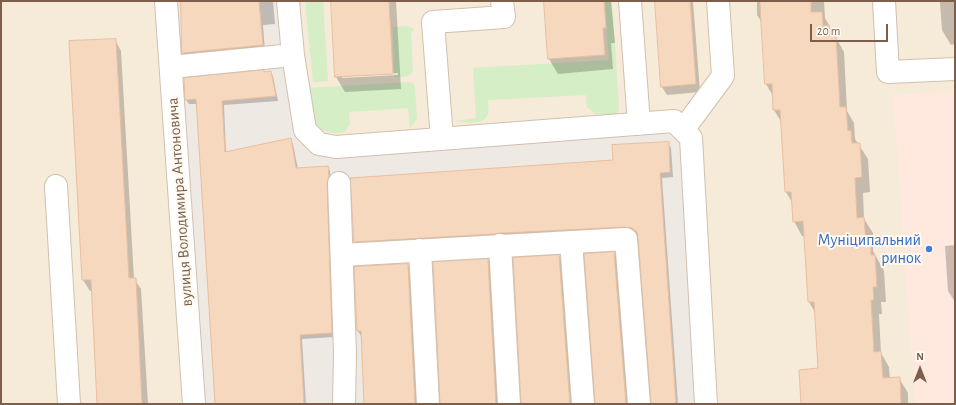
<!DOCTYPE html>
<meta charset="utf-8">
<style>
body{margin:0}
#map{position:relative;width:956px;height:405px;overflow:hidden;background:#fef7ea;font-family:"Alegreya Sans",sans-serif}
canvas{display:block}
.frame{position:absolute;inset:0;border:2px solid #7c5e4a;pointer-events:none}
.north{position:absolute;left:900px;top:349px;width:40px;height:40px;-webkit-text-stroke:3px #fffbf2;paint-order:stroke;rotate:0deg;font-size:11px;font-weight:700;line-height:16px;text-align:center;color:#7c5e4a}
.north::after{content:'';display:block;margin:auto;width:14px;height:18px;background:#7c5e4a;clip-path:polygon(50% 0,100% 100%,50% 72%,0 100%)}
.scale{position:absolute;left:810px;top:24px;width:78px;height:18px;box-sizing:border-box;border:2px solid #7c5e4a;border-top:0;padding-left:5px;font-size:12px;line-height:14px;white-space:nowrap;color:#7c5e4a;-webkit-text-stroke:3px #fffbf2;paint-order:stroke}
</style>
<div id="map">
<canvas width="956" height="405"></canvas>
<div class="frame"></div>
<div class="north">N</div>
<div class="scale">20 m</div>
</div>
<script>
const g = document.querySelector('canvas').getContext('2d');
g.lineJoin = 'round';
function fillPath(path, color) { g.fillStyle = color; g.fill(path, 'evenodd'); }
function stroke(path, color, width, dash) { g.strokeStyle = color; g.lineWidth = width; g.lineCap = dash ? 'butt' : 'round'; g.setLineDash(dash || []); g.stroke(path); }
function drawText(font, color, halo, rows, align = 'center') {
  g.font = font + ' "Alegreya Sans",sans-serif'; g.lineWidth = 4; g.setLineDash([]); g.textBaseline = 'middle'; g.strokeStyle = halo; g.fillStyle = color; for (const [text, x, y, turn = 0] of rows) {
    g.save(); g.translate(x, y); g.rotate((+turn || 0) * Math.PI / 180); g.textAlign = isNaN(turn) ? turn : align; if (halo) g.strokeText(text, 0, 0); g.fillText(text, 0, 0); g.restore();
  }
}
fillPath(new Path2D(`
 M 1,1 L 955,1 L 955,404 L 1,404 Z`), '#f6ead8');
fillPath(new Path2D(`
 M 955,91 L 955,404 L 915,404 L 893,95 Z`), '#ffe9de');
fillPath(new Path2D(`
 M 166,1 L 288,1 L 319,144 L 674,121 L 691,138 L 706,404 L 194,404 Z`), '#efe9e3');
fillPath(new Path2D(`
 M 305,1 L 323,1 L 328,81 L 313,82 Z
 M 605,1 L 612,1 L 619,107 L 618,114 L 595,114 L 587,107 L 586,95 L 488,100 C 488,104 489,109 488,113 C 485,127 465,122 455,121 L 476,118 L 473,68 L 609,60 Z
 M 408,26 L 414,29 L 411,33 L 413,71 C 410,78 401,77 394,77 L 393,27 Z
 M 409,82 L 413,83 L 415,88 L 417,119 L 410,128 L 408,108 L 349,112 L 350,124 L 345,132 C 332,135 324,132 313,124 L 307,88 Z`), '#d5eec6');
fillPath(new Path2D(`
 M 181,1 L 273,1 L 275,24 L 263,25 L 265,51 L 186,59 L 183,53 Z
 M 332,1 L 396,1 L 401,89 L 345,92 L 336,77 ZM 398,73 L 398,75 L 342,78 L 342,76 Z
 M 545,1 L 611,1 L 615,43 L 611,43 L 613,69 L 558,74 L 549,59 Z
 M 656,1 L 693,1 L 700,92 L 667,95 L 662,87 Z
 M 757,1 L 824,1 L 825,18 L 844,52 L 847,111 L 854,123 L 855,139 L 868,159 L 870,192 L 863,193 L 864,219 L 873,233 L 873,251 L 884,271 L 886,302 L 881,302 L 882,314 L 879,314 L 881,353 L 889,367 L 890,379 L 899,378 L 908,393 L 908,404 L 802,404 L 819,369 L 816,314 L 809,302 L 805,236 L 802,236 L 794,221 L 793,204 L 786,192 L 782,123 L 774,110 L 773,96 L 766,84 L 763,24 L 757,15 Z
 M 939,1 L 955,1 L 955,44 L 951,45 L 942,30 L 940,3 Z
 M 115,40 L 121,51 L 134,279 L 141,289 L 148,404 L 98,404 L 92,291 L 90,291 L 83,280 Z
 M 270,72 L 273,76 L 278,101 L 224,105 L 226,152 L 290,139 L 293,144 L 298,169 L 328,167 L 330,171 L 331,181 L 334,337 L 302,339 L 306,404 L 215,404 L 198,104 L 189,104 L 186,100 L 185,79 Z
 M 668,143 L 671,148 L 673,177 L 662,178 L 678,404 L 652,404 L 639,236 L 636,233 L 629,231 L 357,247 L 355,242 Z
 M 955,245 L 955,302 L 948,291 L 945,246 Z
 M 614,253 L 617,258 L 628,404 L 596,404 Z
 M 559,256 L 562,261 L 572,404 L 522,404 Z
 M 488,260 L 491,265 L 498,404 L 441,404 Z
 M 408,265 L 410,270 L 417,404 L 365,404 L 362,336 L 361,336 L 358,331 L 355,268 Z`), '#0003');
const building = new Path2D(`
 M 181,1 L 259,1 L 263,45 L 182,53 Z
 M 331,1 L 389,1 L 393,74 L 335,77 Z
 M 544,1 L 604,1 L 606,28 L 603,28 L 605,55 L 548,59 Z
 M 655,1 L 690,1 L 696,84 L 661,87 Z
 M 760,1 L 811,1 L 811,12 L 822,12 L 823,26 L 829,25 L 830,36 L 836,36 L 840,107 L 846,107 L 848,131 L 851,130 L 852,143 L 860,143 L 862,177 L 855,178 L 857,218 L 864,217 L 866,244 L 871,244 L 871,255 L 875,255 L 877,287 L 873,287 L 874,300 L 871,300 L 874,352 L 881,351 L 883,378 L 900,377 L 901,404 L 801,404 L 799,370 L 818,368 L 814,302 L 808,302 L 803,221 L 793,222 L 791,192 L 785,192 L 780,110 L 773,110 L 772,84 L 765,84 Z
 M 116,39 L 129,278 L 136,278 L 142,404 L 97,404 L 91,280 L 82,280 L 69,41 Z
 M 264,70 L 264,72 L 271,71 L 276,96 L 222,101 L 225,152 L 291,138 L 296,168 L 328,166 L 329,176 L 327,183 L 332,333 L 300,335 L 304,404 L 215,404 L 196,99 L 185,100 L 184,78 Z
 M 669,142 L 670,172 L 660,173 L 676,404 L 651,404 L 638,238 L 637,232 L 632,228 L 625,227 L 504,233 L 500,233 L 495,234 L 354,242 L 350,178 L 613,160 L 612,145 Z
 M 614,252 L 626,404 L 595,404 L 584,254 Z
 M 559,255 L 570,404 L 521,404 L 513,258 Z
 M 488,259 L 496,404 L 440,404 L 433,262 Z
 M 408,264 L 415,404 L 364,404 L 361,331 L 357,331 L 354,267 Z`);
fillPath(building, '#f6d8bf');
stroke(building, '#eabf9e', 1);
const minor = new Path2D(`
 M 166,1 L 194,404
 M 288,1 L 293,55 L 305,130 L 319,144 L 336,147 L 674,121 L 691,138 L 706,404
 M 630,1 L 639,124
 M 884,1 L 888,72 L 955,69
 M 171,67 L 293,55
 M 683,130 L 723,76 L 718,1
 M 442,139 L 433,22 L 504,17 L 502,1
 M 339,183 L 345,354 L 344,404
 M 56,186 L 69,404
 M 571,242 L 583,404
 M 500,245 L 509,404
 M 420,250 L 428,404
 M 342,255 L 626,239 L 639,404`);
stroke(minor, '#d2c0ae', 24);
stroke(minor, '#fff', 22);
for (const [x, y, r, color] of [
 [929,249,4,"#3f7fe0"]
]) { const dot = new Path2D(); dot.arc(x, y, r, 0, 2 * Math.PI); g.fillStyle = color; g.fill(dot); stroke(dot, '#fffbf2', 1.5); }
drawText('16px', '#7c5e4a', '#fffbf2', [
 ["вулиця Володимира Антоновича",180,202,-94]
]);
drawText('16px', '#366cbe', '#fffbf2', [
 ["Муніципальний",921,240],
 ["ринок",921,258]
], 'right');
</script>
